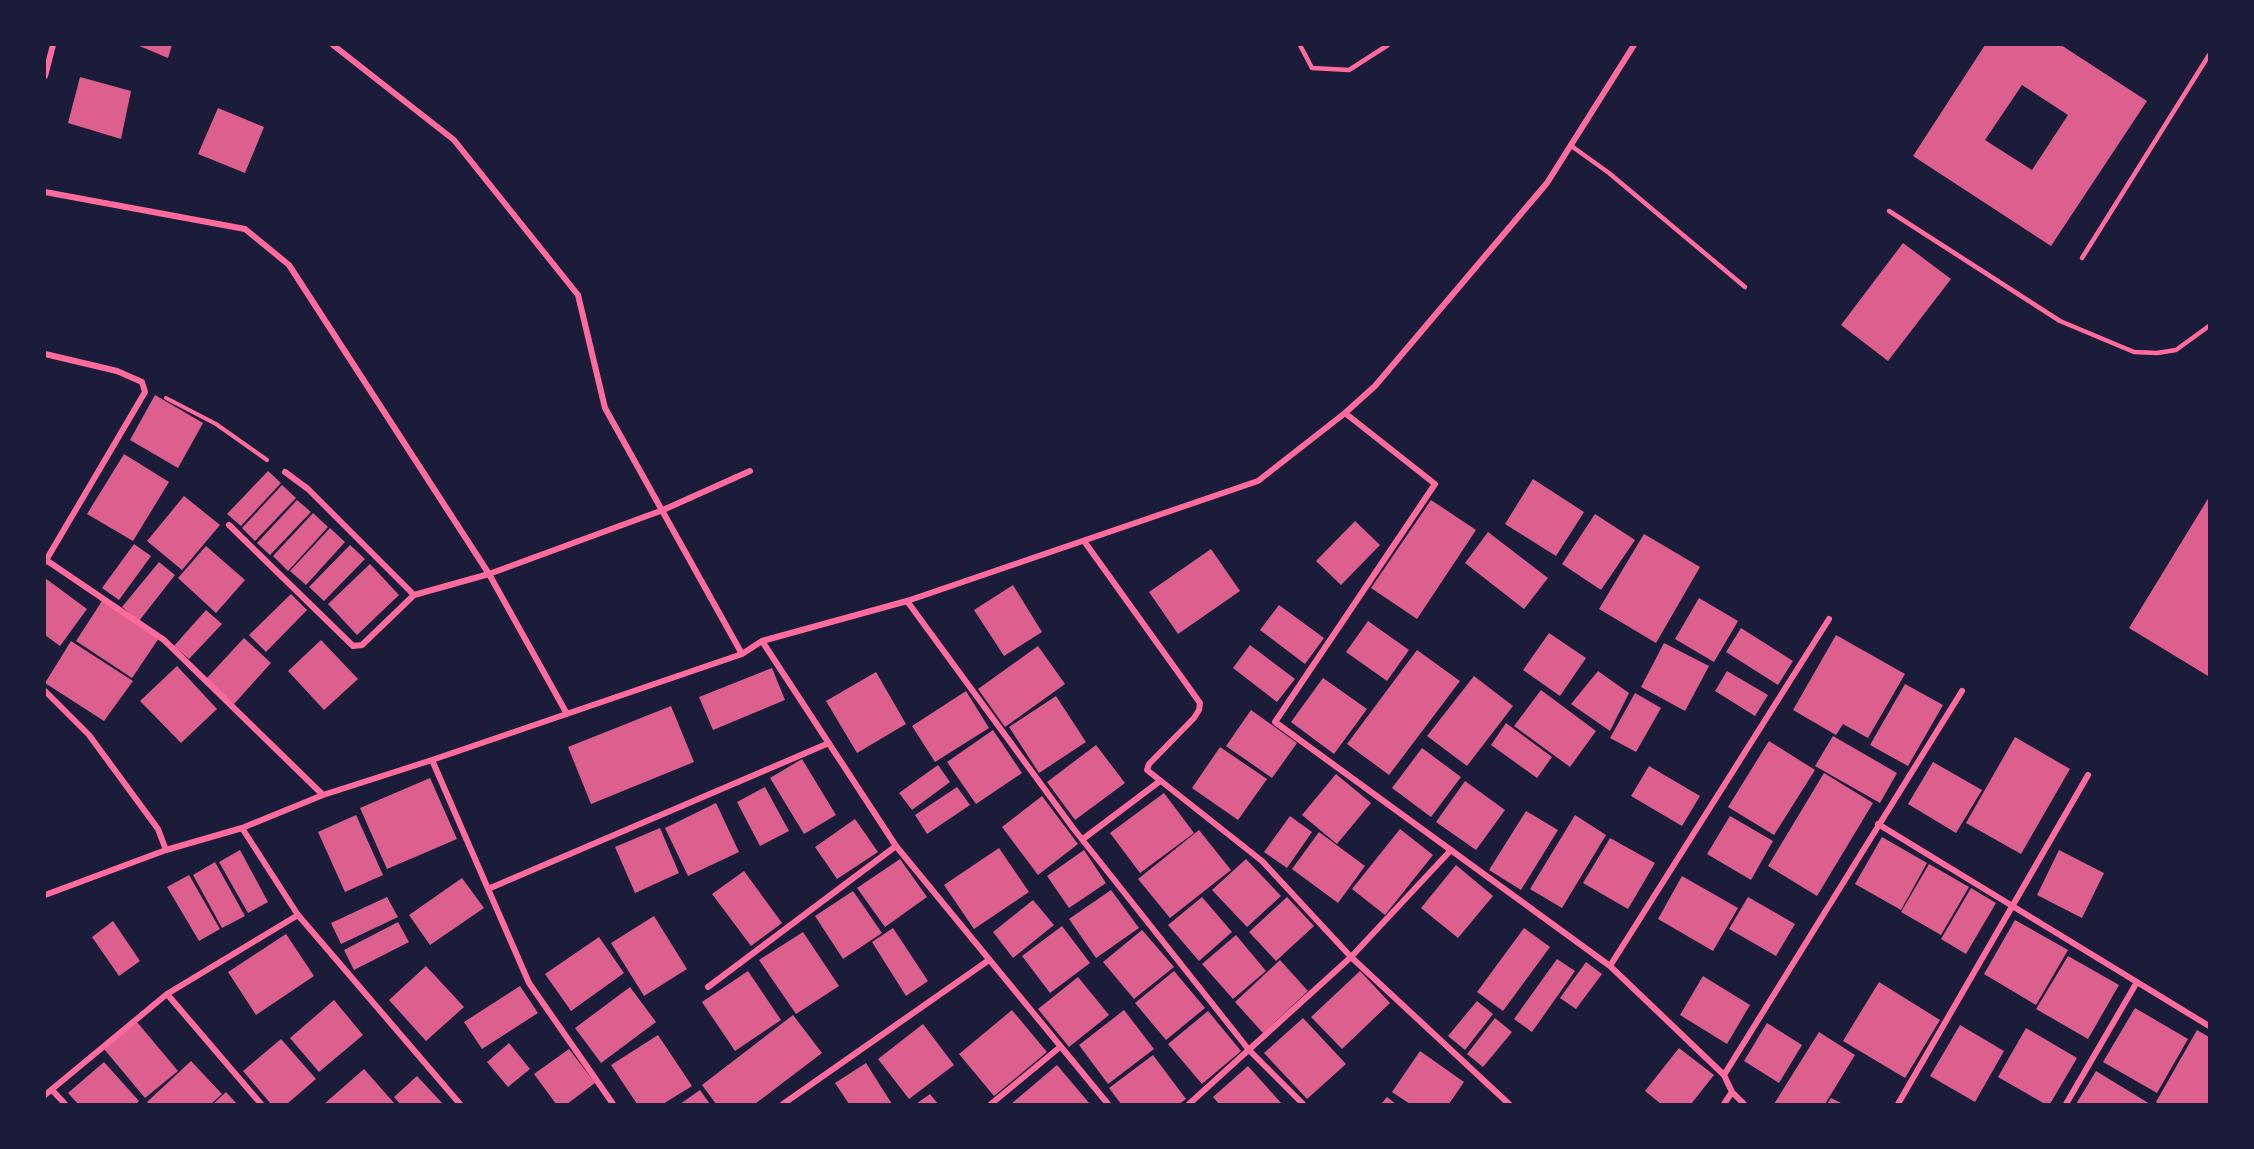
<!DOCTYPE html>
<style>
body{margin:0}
#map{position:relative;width:2254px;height:1149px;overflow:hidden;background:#1b1b3a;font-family:"PT Sans",sans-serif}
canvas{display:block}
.frame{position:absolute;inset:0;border:46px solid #1b1b3a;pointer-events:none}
</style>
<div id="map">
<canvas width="2254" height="1149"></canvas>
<div class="frame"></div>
</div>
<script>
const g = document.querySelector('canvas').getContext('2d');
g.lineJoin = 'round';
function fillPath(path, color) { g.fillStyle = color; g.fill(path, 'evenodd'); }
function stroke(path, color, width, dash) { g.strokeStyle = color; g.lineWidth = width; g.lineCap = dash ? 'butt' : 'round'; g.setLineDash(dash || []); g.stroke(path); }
fillPath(new Path2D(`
 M 137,45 L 172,45 L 168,58 Z
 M 1985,45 L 2061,45 L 2147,101 L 2051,246 L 1913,156 ZM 2022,85 L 2068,115 L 2032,170 L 1985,140 Z
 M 80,77 L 131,91 L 121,139 L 68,123 Z
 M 218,108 L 264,127 L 245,173 L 198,154 Z
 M 1903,243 L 1951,279 L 1888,361 L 1841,325 Z
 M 155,395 L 203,423 L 178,468 L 130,440 Z
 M 124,454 L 169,482 L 133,541 L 87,514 Z
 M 268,471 L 281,483 L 241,526 L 227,514 Z
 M 1533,479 L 1584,512 L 1556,556 L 1505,524 Z
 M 282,485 L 296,498 L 255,541 L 242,528 Z
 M 184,496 L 220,525 L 182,570 L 147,541 Z
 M 2209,497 L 2209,675 L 2208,676 L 2129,628 Z
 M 297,500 L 311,512 L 270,555 L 257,543 Z
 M 1431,500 L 1476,530 L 1417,619 L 1371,588 Z
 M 313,513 L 328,527 L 288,571 L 273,556 Z
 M 1595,514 L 1635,540 L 1601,590 L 1562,564 Z
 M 1355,521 L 1380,545 L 1341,585 L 1316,561 Z
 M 330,528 L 345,542 L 306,585 L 290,571 Z
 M 1488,532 L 1548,578 L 1524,609 L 1465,563 Z
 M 1644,534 L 1700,567 L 1656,643 L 1599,609 Z
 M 134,544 L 151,556 L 119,600 L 102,588 Z
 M 350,545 L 365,559 L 324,601 L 309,587 Z
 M 206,546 L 245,580 L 216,613 L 178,578 Z
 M 1211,549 L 1240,591 L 1178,634 L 1149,592 Z
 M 159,562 L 175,575 L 139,621 L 122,607 Z
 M 370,564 L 399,595 L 357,635 L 328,604 Z
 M 45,578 L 87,609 L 60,646 L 45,635 Z
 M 1013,585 L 1042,632 L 1004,656 L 974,610 Z
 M 291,594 L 307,610 L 266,652 L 249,635 Z
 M 1699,598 L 1738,621 L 1714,662 L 1675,639 Z
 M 102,601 L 159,638 L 132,678 L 76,641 Z
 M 1279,605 L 1324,638 L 1305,664 L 1260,630 Z
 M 206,610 L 222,624 L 189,659 L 174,646 Z
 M 1368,621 L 1409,650 L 1387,681 L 1346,652 Z
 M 1741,628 L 1793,661 L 1778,685 L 1726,652 Z
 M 1549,633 L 1586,658 L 1560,696 L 1523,670 Z
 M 1836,635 L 1905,674 L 1868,738 L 1843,724 L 1836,735 L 1793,710 Z
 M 244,638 L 271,663 L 234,704 L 206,679 Z
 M 321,640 L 358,679 L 324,710 L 288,671 Z
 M 71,641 L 133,681 L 104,721 L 45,683 Z
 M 1664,643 L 1709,666 L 1685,711 L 1641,687 Z
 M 1250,645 L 1295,679 L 1277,702 L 1233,668 Z
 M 1038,646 L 1065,684 L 1005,727 L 978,689 Z
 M 1417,650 L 1460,681 L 1389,775 L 1347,744 Z
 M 177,666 L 217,709 L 181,743 L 140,701 Z
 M 772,668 L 785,700 L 713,730 L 699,697 Z
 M 1598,671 L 1629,693 L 1610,731 L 1571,704 Z
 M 1727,671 L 1768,695 L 1755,716 L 1715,691 Z
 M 876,672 L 906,724 L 857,753 L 826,701 Z
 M 1474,676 L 1513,706 L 1467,766 L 1427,736 Z
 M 1323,678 L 1367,709 L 1334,754 L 1291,722 Z
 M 1905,684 L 1943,705 L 1908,766 L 1870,745 Z
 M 1541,690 L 1596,731 L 1570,767 L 1514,726 Z
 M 966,691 L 989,728 L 935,762 L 912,726 Z
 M 1635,693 L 1661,708 L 1636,752 L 1610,738 Z
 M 1056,696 L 1086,742 L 1039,773 L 1009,727 Z
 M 671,706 L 694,762 L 591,804 L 568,747 Z
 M 1251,710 L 1297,743 L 1272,778 L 1226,746 Z
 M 1506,723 L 1552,757 L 1537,778 L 1491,745 Z
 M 993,730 L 1022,773 L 976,804 L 947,762 Z
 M 1833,736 L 1897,773 L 1880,803 L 1815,766 Z
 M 2015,737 L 2070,769 L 2021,854 L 1966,823 Z
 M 1769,741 L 1815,770 L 1774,835 L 1728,807 Z
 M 1096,745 L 1125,783 L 1075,820 L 1047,782 Z
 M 1220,747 L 1267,779 L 1238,820 L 1192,788 Z
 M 1422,748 L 1461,777 L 1431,817 L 1392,788 Z
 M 802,759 L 836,815 L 804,834 L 770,778 Z
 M 1933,762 L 1982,790 L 1956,833 L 1908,804 Z
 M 938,765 L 950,782 L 912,810 L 899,793 Z
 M 1649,766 L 1700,796 L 1682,826 L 1631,796 Z
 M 1824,773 L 1873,803 L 1817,896 L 1768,866 Z
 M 1336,774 L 1371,803 L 1337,844 L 1302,815 Z
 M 430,778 L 457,839 L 387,869 L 360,808 Z
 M 1465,781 L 1505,810 L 1476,850 L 1436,822 Z
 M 765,787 L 789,831 L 760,846 L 737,802 Z
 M 957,787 L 970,805 L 927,834 L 915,815 Z
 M 1164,793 L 1194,833 L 1140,873 L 1110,833 Z
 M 1042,796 L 1078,844 L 1038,875 L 1002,827 Z
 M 716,803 L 739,852 L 688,876 L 665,828 Z
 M 1526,811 L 1558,830 L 1521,890 L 1489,870 Z
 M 356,815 L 383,875 L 345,892 L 318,832 Z
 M 1575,815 L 1606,835 L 1562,908 L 1530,889 Z
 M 1290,816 L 1312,832 L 1287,868 L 1264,852 Z
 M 1730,816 L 1773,841 L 1751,880 L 1707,854 Z
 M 855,819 L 878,852 L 837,879 L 815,847 Z
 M 660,828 L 679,873 L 635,893 L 615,847 Z
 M 1400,829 L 1433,855 L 1385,915 L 1352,889 Z
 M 1199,830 L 1231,870 L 1170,918 L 1138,879 Z
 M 1319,832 L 1365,866 L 1338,903 L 1292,869 Z
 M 1882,837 L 1927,863 L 1901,910 L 1855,884 Z
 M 1610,838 L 1655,863 L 1628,909 L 1583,883 Z
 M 999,848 L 1029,892 L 974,929 L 944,885 Z
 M 240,850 L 268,902 L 248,913 L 219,862 Z
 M 1084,850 L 1106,883 L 1069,908 L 1047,876 Z
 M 2059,850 L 2104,873 L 2082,918 L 2037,895 Z
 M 900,859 L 927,897 L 885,927 L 857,888 Z
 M 1246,859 L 1281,896 L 1247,927 L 1212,890 Z
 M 215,862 L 245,916 L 222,928 L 193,875 Z
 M 1929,864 L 1969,887 L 1941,935 L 1901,912 Z
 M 1456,865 L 1493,896 L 1458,938 L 1421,908 Z
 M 744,871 L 782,923 L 751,946 L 712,894 Z
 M 189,875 L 220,929 L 199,941 L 167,887 Z
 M 1682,876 L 1738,908 L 1713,951 L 1658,919 Z
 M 462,878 L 484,908 L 430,945 L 409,915 Z
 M 1971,888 L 1996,903 L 1966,954 L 1941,939 Z
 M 1111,890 L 1139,928 L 1096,958 L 1069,919 Z
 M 853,891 L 882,933 L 843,959 L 815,916 Z
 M 387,897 L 398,917 L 341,944 L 331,923 Z
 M 1202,897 L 1232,932 L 1199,961 L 1168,925 Z
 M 1287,897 L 1314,926 L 1276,961 L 1249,932 Z
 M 1748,897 L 1795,924 L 1776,956 L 1729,929 Z
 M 1033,900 L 1054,925 L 1013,958 L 993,932 Z
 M 654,916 L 687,969 L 644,996 L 611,943 Z
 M 2015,920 L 2068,950 L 2036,1005 L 1984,974 Z
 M 113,921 L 140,961 L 119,976 L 92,937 Z
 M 398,922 L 409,942 L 354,970 L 344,950 Z
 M 1062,926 L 1090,963 L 1050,993 L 1022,956 Z
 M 893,928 L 928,981 L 906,996 L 872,942 Z
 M 1524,928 L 1550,947 L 1503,1011 L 1477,992 Z
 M 1142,930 L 1174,967 L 1134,999 L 1103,962 Z
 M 803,932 L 839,986 L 796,1014 L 759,960 Z
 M 286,934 L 314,976 L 256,1015 L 228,972 Z
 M 1236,935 L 1266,971 L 1233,999 L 1202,964 Z
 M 599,937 L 624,973 L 571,1011 L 545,974 Z
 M 2068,956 L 2119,985 L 2088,1039 L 2036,1009 Z
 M 1557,959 L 1575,971 L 1532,1032 L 1514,1019 Z
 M 1280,960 L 1308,991 L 1263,1033 L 1235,1002 Z
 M 1586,962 L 1602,974 L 1576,1009 L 1560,998 Z
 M 426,966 L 464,1007 L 426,1041 L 389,1000 Z
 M 748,971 L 781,1020 L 735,1051 L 702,1002 Z
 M 1174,971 L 1205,1008 L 1166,1040 L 1135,1003 Z
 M 1360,971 L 1390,1003 L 1342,1049 L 1311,1017 Z
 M 1703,976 L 1750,1005 L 1727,1044 L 1680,1015 Z
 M 1078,977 L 1109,1015 L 1069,1047 L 1038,1009 Z
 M 1879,982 L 1940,1020 L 1905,1078 L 1843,1041 Z
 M 520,986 L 538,1013 L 482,1049 L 464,1022 Z
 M 630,987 L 656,1022 L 601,1063 L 575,1028 Z
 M 334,1000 L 363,1035 L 319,1072 L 290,1038 Z
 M 1477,1001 L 1493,1014 L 1465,1050 L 1448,1036 Z
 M 2135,1008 L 2188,1039 L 2157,1093 L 2103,1062 Z
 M 1012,1010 L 1047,1052 L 994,1096 L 959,1054 Z
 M 1124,1010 L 1154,1049 L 1108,1084 L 1079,1045 Z
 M 1208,1011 L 1241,1051 L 1202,1084 L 1168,1044 Z
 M 793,1015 L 822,1053 L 755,1104 L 716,1104 L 702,1085 Z
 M 1303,1018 L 1346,1064 L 1307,1099 L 1264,1053 Z
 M 1495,1018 L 1512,1032 L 1483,1067 L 1467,1054 Z
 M 137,1022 L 178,1071 L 145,1098 L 104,1049 Z
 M 1767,1023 L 1802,1045 L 1779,1083 L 1744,1061 Z
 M 923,1024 L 954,1065 L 909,1099 L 878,1059 Z
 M 1960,1025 L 2004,1051 L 1975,1102 L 1930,1076 Z
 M 2026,1028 L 2077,1058 L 2050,1104 L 2045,1104 L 1998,1077 Z
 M 2197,1030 L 2209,1037 L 2209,1104 L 2159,1104 L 2156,1102 Z
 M 1819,1032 L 1855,1055 L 1825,1104 L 1774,1104 Z
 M 658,1035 L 692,1086 L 663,1104 L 637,1104 L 611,1065 Z
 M 281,1039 L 316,1079 L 287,1104 L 271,1104 L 243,1071 Z
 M 509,1043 L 530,1069 L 508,1087 L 487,1062 Z
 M 1679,1048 L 1714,1075 L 1691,1104 L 1661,1104 L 1645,1091 Z
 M 569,1049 L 595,1083 L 567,1104 L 556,1104 L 534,1074 Z
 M 1420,1051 L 1464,1082 L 1449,1104 L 1410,1104 L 1392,1092 Z
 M 1153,1055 L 1186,1099 L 1179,1104 L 1121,1104 L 1109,1088 Z
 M 191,1061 L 222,1094 L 211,1104 L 149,1104 L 147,1102 Z
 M 104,1062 L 139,1101 L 136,1104 L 78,1104 L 68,1093 Z
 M 866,1063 L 892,1104 L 849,1104 L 835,1083 Z
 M 1057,1065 L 1090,1104 L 1011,1104 Z
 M 1248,1066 L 1282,1104 L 1219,1104 L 1213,1097 Z
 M 364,1069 L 395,1104 L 324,1104 Z
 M 2096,1071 L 2150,1104 L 2076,1104 Z
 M 417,1076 L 443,1104 L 400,1104 L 394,1097 Z
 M 700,1090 L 710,1104 L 680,1104 Z
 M 226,1092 L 237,1104 L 213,1104 Z
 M 930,1094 L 938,1104 L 916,1104 Z
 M 1387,1097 L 1396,1104 L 1381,1104 Z
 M 1831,1098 L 1843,1104 L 1827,1104 Z`), '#dd5f8e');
stroke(new Path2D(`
 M 166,398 L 216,424 L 267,460`), '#ff6b9d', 4);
stroke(new Path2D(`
 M 1300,45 L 1312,68 L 1349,70 L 1388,45
 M 1570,145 L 1609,173 L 1745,287
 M 1889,211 L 2060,321 L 2134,352 L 2157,353 L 2176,350 L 2209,326
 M 2082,258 L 2209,55`), '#ff6b9d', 4.5);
stroke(new Path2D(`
 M 333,45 L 454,140 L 578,295 L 605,408 L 742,654
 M 45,76 L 53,45
 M 45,192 L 245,229 L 289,265 L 489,574 L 567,714
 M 45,354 L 117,371 L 142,382 L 145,392 L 45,562
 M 1345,413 L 1435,484 L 1275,722 L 1610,966 L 1724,1075 L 1732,1092 L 1744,1104
 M 229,525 L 353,646 L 362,645 L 414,595 L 308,489 L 285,472
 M 1084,541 L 1200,703 L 1199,710 L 1194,718 L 1149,764 L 1147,770 L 1262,861 L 1351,957 L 1509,1104
 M 46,560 L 164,640 L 323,795
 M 414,595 L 489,574 L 663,510 L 750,471
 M 907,601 L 1073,828 L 1249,1050 L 1303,1104
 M 762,641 L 896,846 L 1108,1104
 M 45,691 L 89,735 L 158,829 L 166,850
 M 432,760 L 529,983 L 613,1104
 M 1878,824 L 2209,1026
 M 242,828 L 298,915 L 460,1104
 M 1083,839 L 1160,781
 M 488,889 L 829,743
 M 45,895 L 166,850 L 242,828 L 323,795 L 432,760 L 742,654 L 762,641 L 907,601 L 1258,481 L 1345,413 L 1375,386 L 1392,366 L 1547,183 L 1634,45
 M 1610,966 L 1829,619
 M 708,987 L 896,846
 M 167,994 L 261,1104
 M 1724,1075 L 1962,691
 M 52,1090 L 65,1104
 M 45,1095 L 167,994 L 298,915
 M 783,1104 L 989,960
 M 991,1104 L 1060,1047
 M 1189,1104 L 1351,957 L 1451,850
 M 1724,1104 L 1732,1092
 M 1898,1104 L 2088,775
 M 2066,1104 L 2137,982`), '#ff6b9d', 6);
</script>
